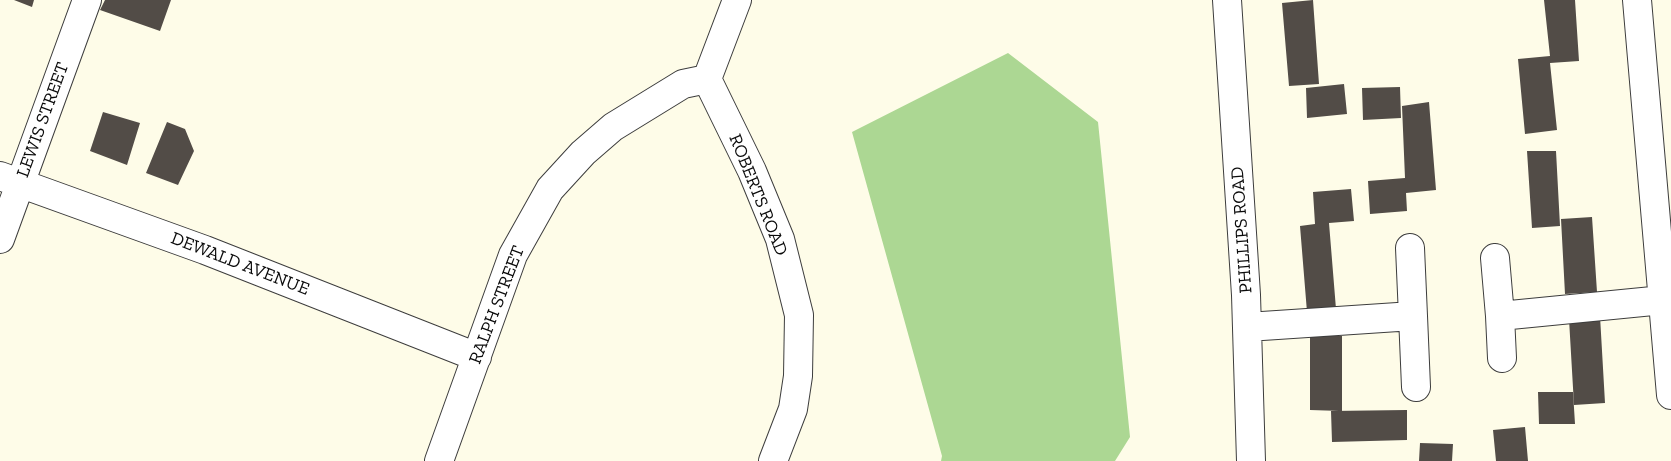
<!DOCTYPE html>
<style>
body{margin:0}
canvas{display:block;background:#fefce8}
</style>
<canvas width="1671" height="461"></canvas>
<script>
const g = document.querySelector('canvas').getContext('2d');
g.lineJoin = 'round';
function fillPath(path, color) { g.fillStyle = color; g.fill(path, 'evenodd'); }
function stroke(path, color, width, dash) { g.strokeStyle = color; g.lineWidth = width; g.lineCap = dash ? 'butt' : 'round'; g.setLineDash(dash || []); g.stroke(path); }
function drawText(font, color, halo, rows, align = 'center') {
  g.font = font + ' "Zilla Slab",serif'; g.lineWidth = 5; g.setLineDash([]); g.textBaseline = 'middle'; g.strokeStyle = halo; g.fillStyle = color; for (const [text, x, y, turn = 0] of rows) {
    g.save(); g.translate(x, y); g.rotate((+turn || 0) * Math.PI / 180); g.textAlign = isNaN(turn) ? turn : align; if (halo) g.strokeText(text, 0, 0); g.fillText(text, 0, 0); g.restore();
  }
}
fillPath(new Path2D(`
 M 1008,53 L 1098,122 L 1130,437 L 1115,461 L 941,461 L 942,456 L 852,132 Z`), '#acd793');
fillPath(new Path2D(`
 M 14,0 L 34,0 L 32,7 Z
 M 105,0 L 171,0 L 160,31 L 100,10 Z
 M 1313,0 L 1319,84 L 1289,86 L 1282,3 Z
 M 1544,0 L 1575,0 L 1579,61 L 1550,63 L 1557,130 L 1525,134 L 1518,59 L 1550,56 Z
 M 1344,84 L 1347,114 L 1307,118 L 1306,88 Z
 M 1400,87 L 1401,118 L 1363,120 L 1362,88 Z
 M 1429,102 L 1436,190 L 1406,193 L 1407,211 L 1370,214 L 1368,181 L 1405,178 L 1402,106 Z
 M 103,112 L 140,123 L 127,165 L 90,151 Z
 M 167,122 L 185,129 L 194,151 L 178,185 L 146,173 Z
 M 1527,151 L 1556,151 L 1560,226 L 1532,228 Z
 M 1351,189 L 1354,221 L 1329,223 L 1336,309 L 1307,312 L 1300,226 L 1315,224 L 1313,192 Z
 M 1592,217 L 1597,292 L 1565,294 L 1561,219 Z
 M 1600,316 L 1605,403 L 1574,405 L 1569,319 Z
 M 1310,336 L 1342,336 L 1342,411 L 1310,410 Z
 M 1538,392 L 1573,392 L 1575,424 L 1539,424 Z
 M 1407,410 L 1407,440 L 1332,442 L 1331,411 Z
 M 1525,427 L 1528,461 L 1496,461 L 1493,430 Z
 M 1420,443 L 1453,444 L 1452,461 L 1419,461 Z`), '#524c47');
const minor = new Path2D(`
 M 1227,0 L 1246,295 L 1251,461
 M 1637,0 L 1671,395
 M 707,79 L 752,171 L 780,239 L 799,315 L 798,376 L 793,409 L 773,461
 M 0,176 L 205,250 L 477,357
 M 0,239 L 87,0
 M 1410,248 L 1413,316
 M 1495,258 L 1500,316
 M 1247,327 L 1413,316 L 1416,387
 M 1502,358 L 1500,316 L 1663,300
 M 439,461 L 513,255 L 550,189 L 583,153 L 613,127 L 683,84 L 707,79 L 737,0`);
stroke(minor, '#3d3d3d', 30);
stroke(minor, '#fff', 28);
drawText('18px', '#0a0a0a', '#fff', [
 ["LEWIS STREET",43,120,-70],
 ["ROBERTS ROAD",758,195,68],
 ["PHILLIPS ROAD",1242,230,-94],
 ["DEWALD AVENUE",240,264,21],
 ["RALPH STREET",497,305,-69]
]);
</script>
